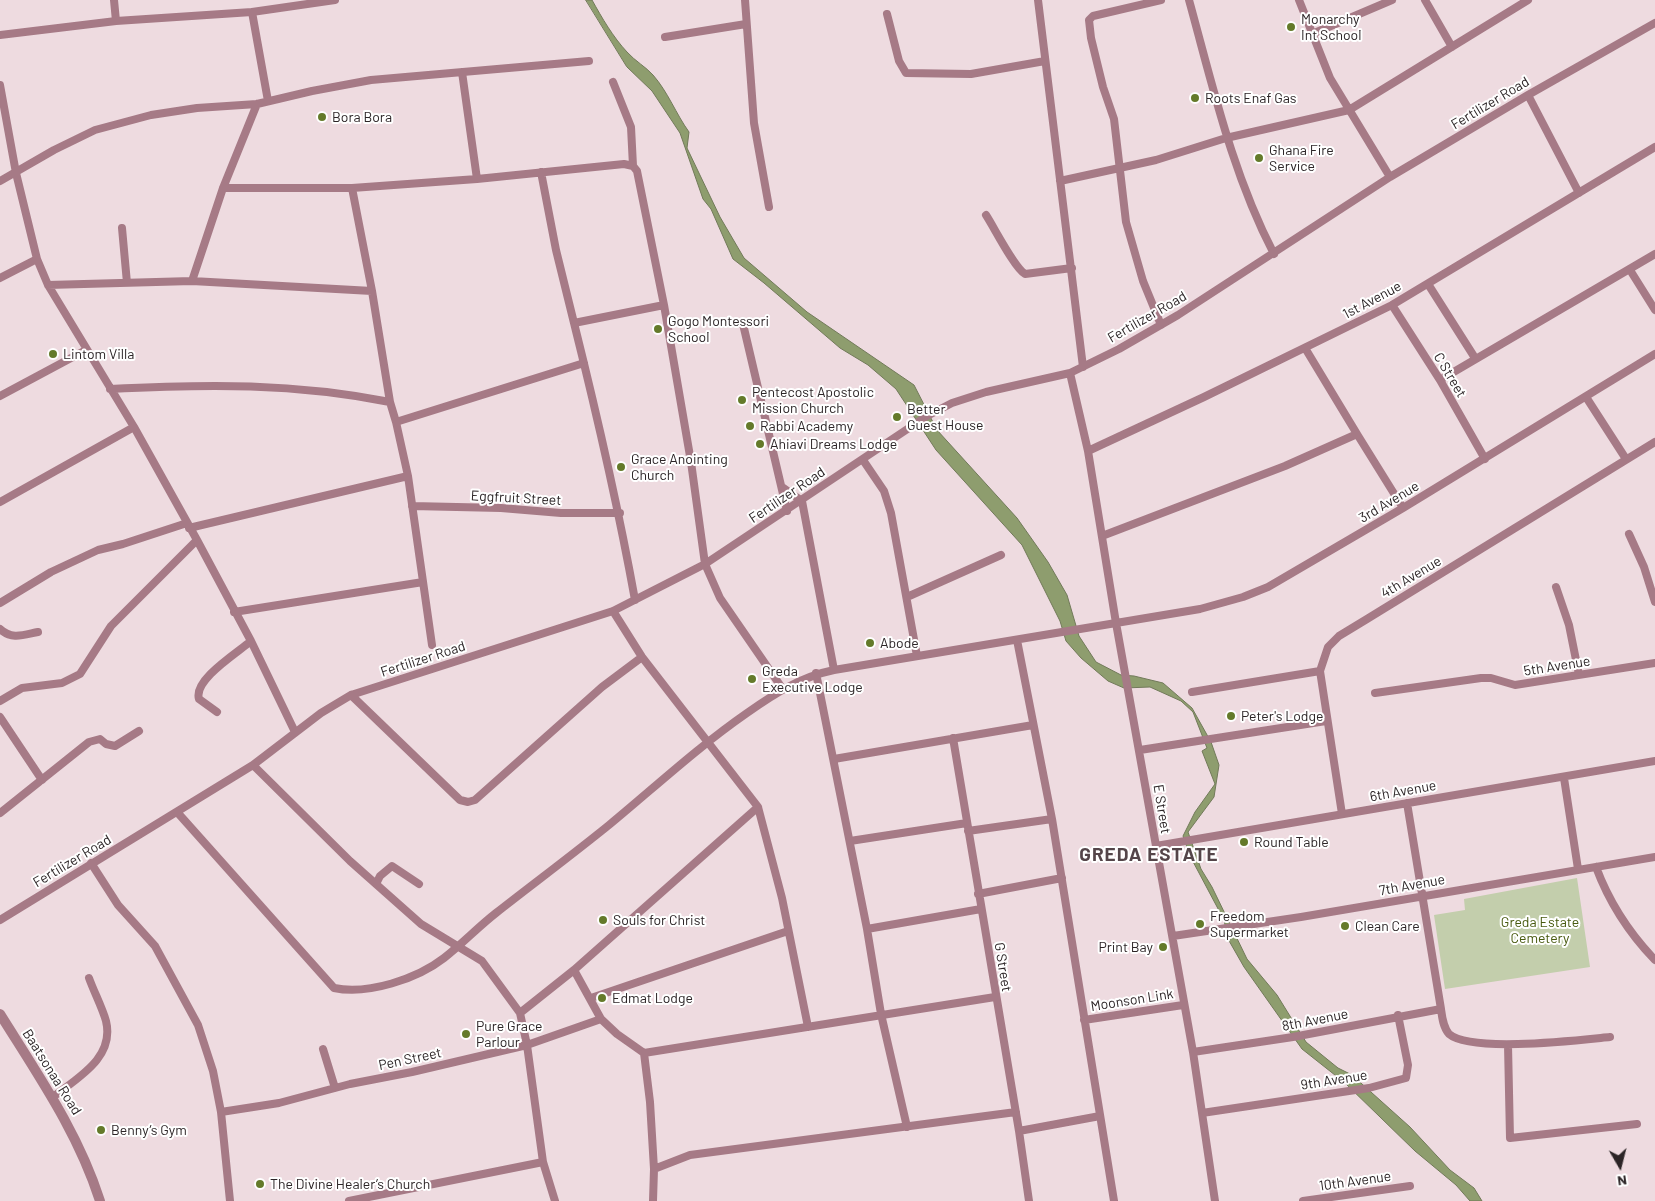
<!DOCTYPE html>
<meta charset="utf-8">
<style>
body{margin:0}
#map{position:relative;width:1655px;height:1201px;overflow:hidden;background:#eedbe0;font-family:Barlow,sans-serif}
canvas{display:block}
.north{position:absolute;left:1595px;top:1141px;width:50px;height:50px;-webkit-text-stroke:4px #fff;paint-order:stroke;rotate:172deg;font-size:14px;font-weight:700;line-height:20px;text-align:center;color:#2c2527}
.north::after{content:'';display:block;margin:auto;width:18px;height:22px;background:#2c2527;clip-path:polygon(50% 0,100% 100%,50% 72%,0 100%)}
</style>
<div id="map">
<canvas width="1655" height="1201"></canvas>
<div class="north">N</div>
</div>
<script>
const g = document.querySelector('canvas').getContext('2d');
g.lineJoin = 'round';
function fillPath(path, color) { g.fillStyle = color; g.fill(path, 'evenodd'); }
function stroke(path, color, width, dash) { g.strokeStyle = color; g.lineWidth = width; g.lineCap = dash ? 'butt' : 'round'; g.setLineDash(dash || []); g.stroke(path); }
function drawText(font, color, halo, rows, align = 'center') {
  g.font = font + ' Barlow,sans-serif'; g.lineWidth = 4; g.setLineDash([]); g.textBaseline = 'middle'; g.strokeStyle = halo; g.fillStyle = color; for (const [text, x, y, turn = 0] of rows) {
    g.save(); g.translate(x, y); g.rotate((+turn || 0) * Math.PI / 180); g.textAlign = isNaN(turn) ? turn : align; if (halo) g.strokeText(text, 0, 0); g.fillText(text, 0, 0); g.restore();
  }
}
fillPath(new Path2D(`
 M 1577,878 L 1590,967 L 1445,989 L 1434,915 L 1465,910 L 1464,899 Z`), '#c3ceac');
const water = new Path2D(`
 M 586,0 L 592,0 C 602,18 613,37 627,52 C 635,61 646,67 653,75 C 668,92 676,114 689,132 L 687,148 L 720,217 L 744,258 L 807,312 L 914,385 L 937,430 L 1017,518 L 1048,562 L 1067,595 L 1079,636 L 1096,662 L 1121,675 L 1134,676 L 1163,683 L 1192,708 L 1211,742 L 1219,765 L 1214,797 L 1188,832 L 1201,869 L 1212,887 L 1247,959 L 1277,995 L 1306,1042 L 1338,1068 L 1352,1075 L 1410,1127 L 1450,1170 L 1474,1188 L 1482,1201 L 1470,1201 L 1456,1185 L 1415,1151 L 1345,1083 L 1302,1049 L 1244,967 L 1228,939 L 1224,920 L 1190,856 L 1183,836 L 1195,812 L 1215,784 L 1202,751 L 1207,748 L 1193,712 L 1181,701 L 1150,687 L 1124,688 L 1108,681 L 1081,658 L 1066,641 L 1060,621 L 1022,545 L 936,450 L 896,389 L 868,365 L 840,348 L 764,283 L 733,259 L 711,209 L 703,199 L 680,133 L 652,91 L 627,67 Z`);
fillPath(water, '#8e9d6e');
stroke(water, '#717959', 1);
stroke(new Path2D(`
 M 114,0 L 116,21
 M 745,0 L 754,123 L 769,207
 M 1038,0 L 1083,367
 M 1189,0 C 1213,87 1232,173 1274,254
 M 1299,0 L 1330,78 L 1390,177
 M 1425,0 L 1452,47
 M 252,12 L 268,101
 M 887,14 L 899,61 L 906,73 L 971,74 L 1045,61
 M 1312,34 L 1392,0
 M 0,35 L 116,21 L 252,12 L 335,0
 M 665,37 L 746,24
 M 462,72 L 477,179
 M 613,82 L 631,127 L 633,166
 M 0,85 L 16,173 L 37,259 L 48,285 L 134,427 L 197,540 L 251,641 L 295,732
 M 1528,95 L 1579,193
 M 541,172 L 556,250 L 574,323
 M 0,181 L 54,150 L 95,130 L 151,115 L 197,108 L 257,104 L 312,91 L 371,80 L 589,61
 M 1060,181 L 1156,160 L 1226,138 L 1349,110 L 1528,0
 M 223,188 L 352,188 L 477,179 L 624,164 L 633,166 L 637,171 L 664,305
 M 352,188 L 372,291
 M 986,215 C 995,229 1014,267 1025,274 L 1072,268
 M 122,228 L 127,283
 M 1630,270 L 1655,310
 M 0,278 L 37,259
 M 192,281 L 223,188 L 257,104
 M 1428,284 L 1475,358
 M 48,285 L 192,281 L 372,291 L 390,402
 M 1392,305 L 1440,380 L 1485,459
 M 743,324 L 787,511
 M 1161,325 L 1143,281 L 1126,222 L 1114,119 L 1103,87 L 1091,38 L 1089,20 L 1093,16 L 1161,0
 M 1070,373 L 1088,451 L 1116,623 L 1193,1052 L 1215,1201
 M 1440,380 L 1655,254
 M 110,389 C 208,384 294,383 390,402 L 396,422
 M 0,396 L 86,350
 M 1586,397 L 1626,459
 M 1357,434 L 1403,508
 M 1088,451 L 1204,397 L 1392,305 L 1655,147
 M 863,460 L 884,491 L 891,513 L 917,656
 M 0,502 L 134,427
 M 412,506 L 501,508 L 561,513 L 620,513
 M 189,528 L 408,476
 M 1629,534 L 1644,567 L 1655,602
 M 1102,536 L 1285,466 L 1357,434 L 1305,348
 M 1556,587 L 1569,625 L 1579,675
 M 907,597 L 1001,555
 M 635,600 C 618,506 597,415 574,323 L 664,305 L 691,462 L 705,564 L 720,598 L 782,688
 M 0,603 L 51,572 L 98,550 L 123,544 L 187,523
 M 613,611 L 642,657 L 758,807 L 782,898 L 808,1027
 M 234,612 L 423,582
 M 0,629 C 12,640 23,635 38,632
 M 1017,640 L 1052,819 L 1114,1201
 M 432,645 L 408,476 L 396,422 L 584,363
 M 834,670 L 1200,609 L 1243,597 L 1268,587 L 1403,508 L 1655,354
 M 816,673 L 867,929 L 881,1014 L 907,1127
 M 1192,692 L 1320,671
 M 1375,693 L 1481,678 L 1491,678 L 1515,685 L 1655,663
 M 351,695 L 460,800 L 468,802 L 475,800 L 602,687 L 642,657
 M 0,701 L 22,688 L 62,683 L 80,674 L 111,626 L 197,540
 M 217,712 L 199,699 C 193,680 237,653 251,641
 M 0,717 L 42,780
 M 953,738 L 1019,1131 L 1029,1201
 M 1140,750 L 1326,721
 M 834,759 L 1033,725
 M 253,765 L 350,861 L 421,924 L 482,961 L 520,1013 L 527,1045 L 543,1162 L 555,1201
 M 1564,778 L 1578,869
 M 1407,803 L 1441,1009 C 1442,1017 1443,1027 1449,1034 C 1471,1053 1579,1040 1610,1037
 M 177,812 L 334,988 C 368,995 417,979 444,958 C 462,944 478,927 496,913 C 533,884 572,855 609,825 C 655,787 698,747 747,713 C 774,694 800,677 834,670 L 802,501 L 782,487
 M 0,813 L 89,742 L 100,739 L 106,744 L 115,746 L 139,731
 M 1342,814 L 1320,671 L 1328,647 L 1339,636 L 1367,619 L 1655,442
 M 968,831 L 1052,819
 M 850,841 L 967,823
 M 1156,846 L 1655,761
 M 91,863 L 118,905 L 155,946 L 198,1025 L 213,1071 L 221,1112 L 230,1201
 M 1596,867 C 1609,902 1629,933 1655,960
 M 376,884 L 380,876 L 392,866 L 419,884
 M 978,894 L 1062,878
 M 0,920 L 253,765 L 321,713 L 351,695 L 613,611 L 705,564 L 927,416 L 952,403 L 986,392 L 1070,373 L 1119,349 L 1178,315 L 1390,177 L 1528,95 L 1655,23
 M 867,929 L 981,909
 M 1173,936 L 1301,917 L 1655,857
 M 574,970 L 601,1019 L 617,1034 L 644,1053 L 995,997
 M 591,998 L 788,931
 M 520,1013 L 574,970 L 758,807
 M 1084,1020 L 1183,1005
 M 1508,1045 L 1510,1138 L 1637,1124
 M 323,1049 L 335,1088
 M 1193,1052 L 1293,1037 L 1441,1009
 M 644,1053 L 650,1102 L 654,1169
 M 53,1097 C 77,1078 115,1058 106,1021 C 102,1007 94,992 89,978
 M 221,1112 L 279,1103 L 350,1084 L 412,1072 L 527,1045 L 601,1019
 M 1202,1113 L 1369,1088 L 1406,1078 L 1408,1065 L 1398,1015
 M 1019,1131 L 1100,1116
 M 349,1201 L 543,1162
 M 653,1201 L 654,1169 L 690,1155 L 1016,1112
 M 1303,1201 L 1410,1186`), '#a67a86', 8);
stroke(new Path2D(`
 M 0,1014 C 38,1075 78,1132 100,1201`), '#a67a86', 10);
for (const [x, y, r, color] of [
 [1291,27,5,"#647a2a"],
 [1195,98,5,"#647a2a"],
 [322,117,5,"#647a2a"],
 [1259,158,5,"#647a2a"],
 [658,329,5,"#647a2a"],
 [53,354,5,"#647a2a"],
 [742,400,5,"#647a2a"],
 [897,417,5,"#647a2a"],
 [750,426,5,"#647a2a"],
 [760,444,5,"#647a2a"],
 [621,467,5,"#647a2a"],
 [870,643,5,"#647a2a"],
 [752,679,5,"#647a2a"],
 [1231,716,5,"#647a2a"],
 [1244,842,5,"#647a2a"],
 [603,920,5,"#647a2a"],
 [1200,924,5,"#647a2a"],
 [1345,926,5,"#647a2a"],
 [1163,947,5,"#647a2a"],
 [602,998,5,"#647a2a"],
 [466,1034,5,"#647a2a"],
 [101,1130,5,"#647a2a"],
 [260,1184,5,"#647a2a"]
]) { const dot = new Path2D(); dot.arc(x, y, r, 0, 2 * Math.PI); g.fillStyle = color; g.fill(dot); stroke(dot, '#fff', 2); }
drawText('14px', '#2c2527', '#fff', [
 ["Monarchy",1301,19],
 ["Int School",1301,35],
 ["Roots Enaf Gas",1205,98],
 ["Bora Bora",332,117],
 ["Ghana Fire",1269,150],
 ["Service",1269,166],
 ["Gogo Montessori",668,321],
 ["School",668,337],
 ["Lintom Villa",63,354],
 ["Pentecost Apostolic",752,392],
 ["Mission Church",752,408],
 ["Better",907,409],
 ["Guest House",907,425],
 ["Rabbi Academy",760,426],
 ["Ahiavi Dreams Lodge",770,444],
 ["Grace Anointing",631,459],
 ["Church",631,475],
 ["Abode",880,643],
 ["Greda",762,671],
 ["Executive Lodge",762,687],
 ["Peter's Lodge",1241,716],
 ["Round Table",1254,842],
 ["Freedom",1210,916],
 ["Supermarket",1210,932],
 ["Souls for Christ",613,920],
 ["Clean Care",1355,926],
 ["Print Bay",1153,947,"right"],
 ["Edmat Lodge",612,998],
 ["Pure Grace",476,1026],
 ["Parlour",476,1042],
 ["Benny’s Gym",111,1130],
 ["The Divine Healer’s Church",270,1184]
], 'left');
drawText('14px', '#2c2527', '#fff', [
 ["Fertilizer Road",1490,103,-31],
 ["1st Avenue",1372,300,-28],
 ["Fertilizer Road",1147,317,-30],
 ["C Street",1450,375,59],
 ["Fertilizer Road",787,495,-34],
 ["Eggfruit Street",516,498,3],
 ["3rd Avenue",1389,502,-31],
 ["4th Avenue",1411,577,-31],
 ["Fertilizer Road",423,659,-18],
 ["5th Avenue",1557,666,-9],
 ["6th Avenue",1403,791,-10],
 ["E Street",1162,809,81],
 ["Fertilizer Road",72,861,-31],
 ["7th Avenue",1412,885,-10],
 ["G Street",1003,967,81],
 ["Moonson Link",1132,1000,-9],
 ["8th Avenue",1315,1020,-11],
 ["Pen Street",410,1059,-12],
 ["Baatsonaa Road",52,1072,58],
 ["9th Avenue",1334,1080,-9],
 ["10th Avenue",1355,1181,-8]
]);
drawText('14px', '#485a0f', '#fff', [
 ["Greda Estate",1540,922],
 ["Cemetery",1540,938]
]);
g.letterSpacing = '1px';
drawText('bold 19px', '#544549', '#fff', [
 ["GREDA ESTATE",1149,855]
]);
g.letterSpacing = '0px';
</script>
